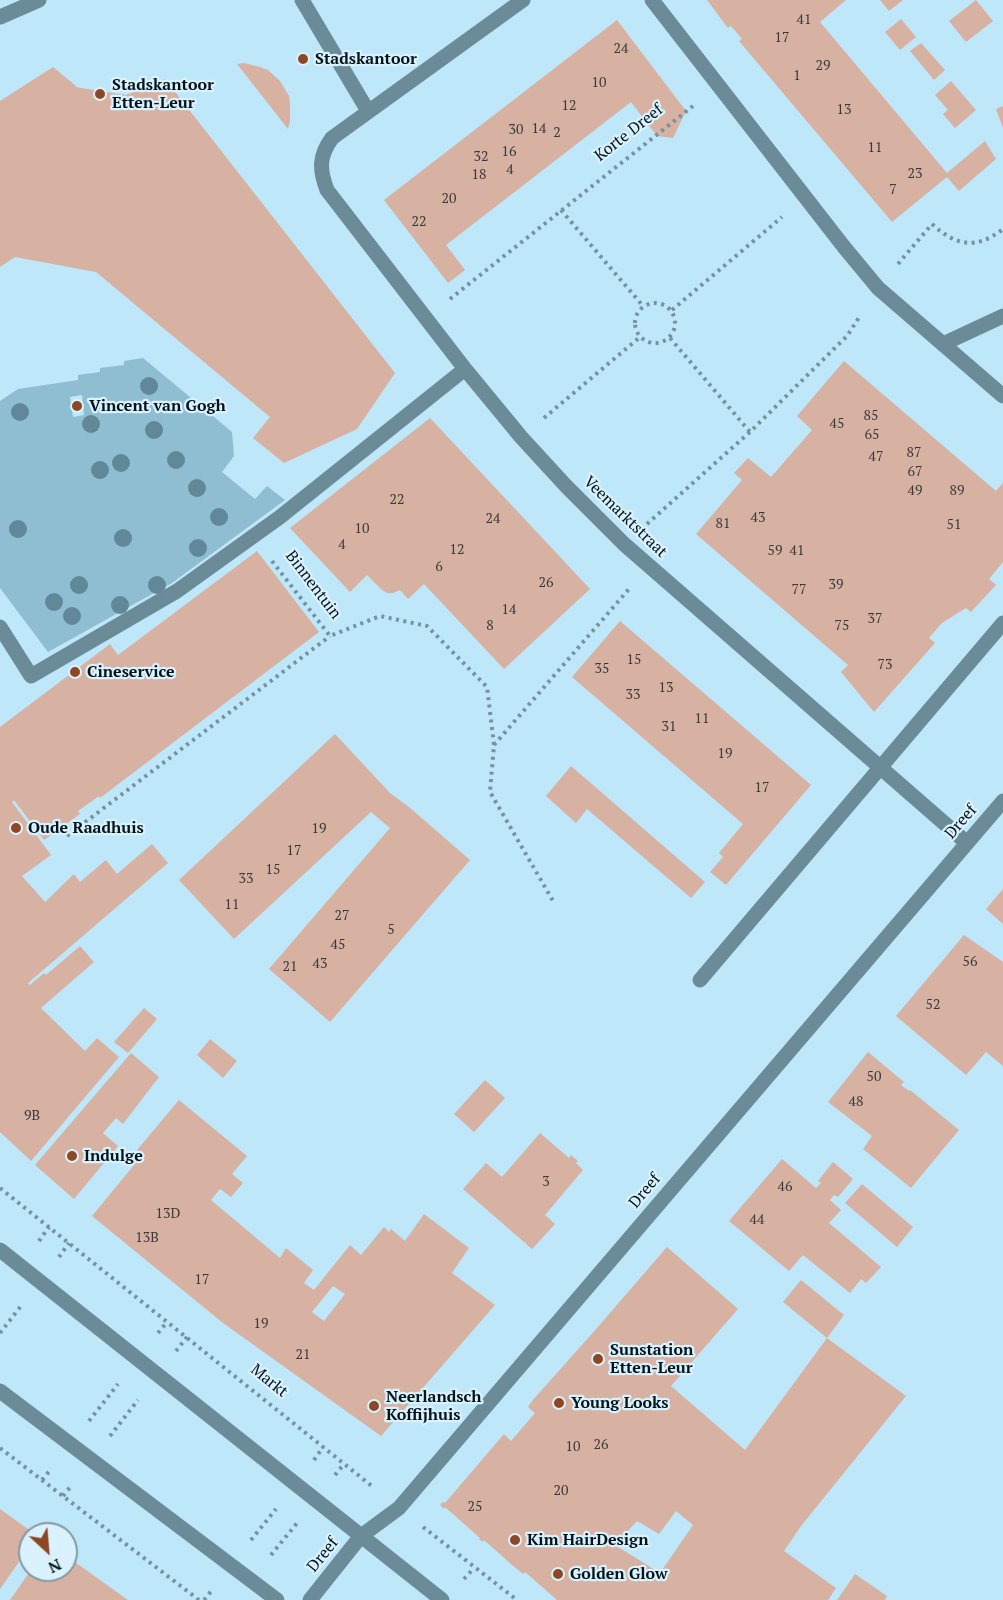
<!DOCTYPE html>
<style>
body{margin:0}
#map{position:relative;width:1003px;height:1600px;overflow:hidden;background:#bee7fa;font-family:"PT Serif",serif}
canvas{display:block}
.north{position:absolute;left:18px;top:1522px;width:60px;height:60px;box-sizing:border-box;background:#d9f2fd;border:2px solid #8499a2;border-radius:50%;rotate:154deg;font-size:16px;font-weight:700;line-height:24px;text-align:center;color:#041319}
.north::after{content:'';display:block;margin:auto;width:21px;height:27px;background:#8e4724;clip-path:polygon(50% 0,100% 100%,50% 72%,0 100%)}
</style>
<div id="map">
<canvas width="1003" height="1600"></canvas>
<div class="north">N</div>
</div>
<script>
const g = document.querySelector('canvas').getContext('2d');
g.lineJoin = 'round';
function fillPath(path, color) { g.fillStyle = color; g.fill(path, 'evenodd'); }
function stroke(path, color, width, dash) { g.strokeStyle = color; g.lineWidth = width; g.lineCap = dash ? 'butt' : 'round'; g.setLineDash(dash || []); g.stroke(path); }
function drawText(font, color, halo, rows, align = 'center') {
  g.font = font + ' "PT Serif",serif'; g.lineWidth = 4.5; g.setLineDash([]); g.textBaseline = 'middle'; g.strokeStyle = halo; g.fillStyle = color; for (const [text, x, y, turn = 0] of rows) {
    g.save(); g.translate(x, y); g.rotate((+turn || 0) * Math.PI / 180); g.textAlign = isNaN(turn) ? turn : align; if (halo) g.strokeText(text, 0, 0); g.fillText(text, 0, 0); g.restore();
  }
}
fillPath(new Path2D(`
 M 143,358 L 232,432 L 234,456 L 222,472 L 255,499 L 267,486 L 285,500 L 172,583 L 48,652 L 0,588 L 0,401 L 18,389 L 78,380 L 78,375 L 100,372 L 100,368 L 124,365 L 124,361 ZM 82,395 L 84,415 L 73,417 L 70,397 Z`), '#8fbdd2');
fillPath(new Path2D(`
 M 707,0 L 846,0 L 820,22 L 947,173 L 985,141 L 996,159 L 959,191 L 947,177 L 892,222 L 739,41 L 742,39 L 731,26 L 728,28 Z
 M 880,0 L 903,0 L 889,11 Z
 M 976,0 L 993,21 L 966,42 L 949,21 Z
 M 901,19 L 916,37 L 900,50 L 885,32 Z
 M 617,20 L 686,111 L 673,138 L 657,136 L 631,102 L 446,245 L 465,270 L 448,283 L 384,200 Z
 M 921,43 L 945,70 L 934,80 L 910,51 Z
 M 244,63 L 260,67 L 268,70 L 280,81 L 289,96 L 290,104 L 290,121 L 288,129 L 237,64 Z
 M 53,67 L 76,86 L 75,87 L 126,95 L 165,79 L 395,373 L 357,429 L 284,463 L 253,438 L 270,417 L 96,272 L 15,257 L 0,267 L 0,101 Z
 M 951,81 L 976,110 L 955,128 L 943,114 L 948,110 L 935,95 Z
 M 1003,106 L 1003,128 L 996,109 Z
 M 844,361 L 996,491 L 1003,483 L 1003,562 L 989,579 L 996,585 L 971,612 L 966,608 L 942,623 L 929,638 L 935,643 L 874,712 L 841,672 L 848,665 L 696,534 L 742,480 L 734,473 L 748,458 L 771,477 L 812,430 L 797,416 Z
 M 430,418 L 590,589 L 504,669 L 424,584 L 408,599 L 400,590 L 393,593 L 387,593 L 381,589 L 367,575 L 350,592 L 290,528 Z
 M 257,551 L 319,632 L 100,798 L 99,796 L 78,811 L 80,814 L 44,840 L 14,800 L 12,802 L 51,855 L 22,876 L 45,902 L 74,874 L 80,882 L 106,860 L 117,874 L 152,844 L 168,863 L 28,983 L 30,985 L 44,973 L 46,975 L 80,946 L 94,962 L 41,1008 L 85,1051 L 97,1038 L 119,1057 L 31,1161 L 0,1132 L 0,727 L 110,644 L 118,655 Z
 M 620,621 L 811,785 L 726,885 L 710,872 L 723,857 L 719,853 L 743,824 L 572,677 Z
 M 335,734 L 390,793 L 409,807 L 470,860 L 330,1022 L 269,969 L 390,828 L 371,812 L 234,939 L 179,880 Z
 M 571,766 L 705,882 L 691,898 L 587,809 L 576,823 L 546,796 Z
 M 1003,889 L 1003,924 L 986,909 Z
 M 964,935 L 1003,962 L 1003,1066 L 986,1052 L 966,1075 L 896,1016 Z
 M 144,1008 L 157,1019 L 128,1053 L 114,1042 Z
 M 210,1039 L 237,1061 L 223,1078 L 197,1055 Z
 M 868,1052 L 904,1082 L 901,1085 L 909,1091 L 910,1090 L 959,1130 L 911,1188 L 863,1149 L 872,1136 L 828,1102 Z
 M 131,1053 L 159,1077 L 123,1124 L 116,1118 L 103,1133 L 118,1146 L 74,1199 L 35,1165 Z
 M 485,1080 L 505,1098 L 474,1132 L 454,1114 Z
 M 179,1100 L 247,1156 L 232,1174 L 243,1183 L 231,1197 L 220,1189 L 211,1200 L 280,1258 L 286,1248 L 313,1270 L 304,1283 L 314,1290 L 350,1245 L 361,1255 L 384,1227 L 389,1232 L 391,1229 L 405,1241 L 424,1214 L 469,1248 L 452,1273 L 495,1305 L 381,1436 L 223,1323 L 92,1216 L 143,1154 L 137,1150 ZM 333,1286 L 345,1294 L 324,1321 L 312,1312 Z
 M 540,1133 L 569,1158 L 571,1155 L 578,1161 L 576,1163 L 583,1170 L 545,1215 L 555,1224 L 532,1249 L 463,1189 L 486,1163 L 502,1177 Z
 M 782,1159 L 816,1188 L 821,1183 L 818,1181 L 833,1162 L 853,1179 L 838,1197 L 834,1195 L 830,1200 L 841,1210 L 829,1223 L 881,1267 L 866,1283 L 861,1279 L 850,1293 L 803,1255 L 789,1271 L 729,1221 Z
 M 862,1184 L 913,1227 L 897,1247 L 845,1203 Z
 M 667,1247 L 738,1309 L 671,1386 L 745,1450 L 827,1338 L 906,1396 L 801,1526 L 784,1551 L 836,1588 L 828,1600 L 557,1600 L 525,1572 L 523,1574 L 511,1564 L 484,1540 L 483,1542 L 479,1539 L 480,1538 L 445,1507 L 444,1509 L 440,1505 L 443,1502 L 445,1503 L 504,1434 L 511,1441 L 535,1413 L 528,1407 L 532,1401 L 597,1328 ZM 676,1511 L 693,1525 L 660,1573 L 615,1545 L 637,1521 L 659,1534 Z
 M 801,1280 L 844,1315 L 827,1338 L 783,1302 Z
 M 0,1509 L 35,1534 L 30,1534 L 30,1546 L 0,1589 Z
 M 66,1556 L 86,1570 L 128,1600 L 10,1600 L 31,1570 L 66,1570 Z
 M 855,1574 L 887,1596 L 885,1600 L 837,1600 Z`), '#d7b1a1');
stroke(new Path2D(`
 M 561,210 L 643,306
 M 898,264 L 932,224 C 956,246 976,250 1003,229
 M 450,299 L 693,106
 M635 323a20 20 0 1 1 40 0a20 20 0 1 1-40 0Z
 M 672,310 L 782,217
 M 670,338 L 750,432
 M 544,418 L 640,337
 M 647,524 L 750,432 L 847,336 L 860,316
 M 272,561 L 330,636 L 380,616 L 427,626 L 487,687 L 494,745 L 490,792 L 553,901
 M 494,745 L 629,589
 M 67,836 L 330,636
 M 0,1188 L 373,1487
 M 39,1241 L 49,1227
 M 59,1257 L 69,1243
 M 0,1333 L 21,1306
 M 158,1333 L 167,1322
 M 176,1351 L 187,1337
 M 89,1421 L 118,1384
 M 110,1436 L 138,1400
 M 0,1448 L 199,1600
 M 314,1460 L 323,1447
 M 335,1475 L 344,1464
 M 42,1480 L 51,1469
 M 63,1496 L 72,1485
 M 423,1527 L 517,1600
 M 251,1540 L 276,1509
 M 271,1555 L 297,1523
 M 464,1579 L 474,1568
 M 204,1600 L 213,1589`), '#7493a1', 4, [3, 4.5]);
stroke(new Path2D(`
 M 302,0 L 368,111
 M 523,0 L 332,138 C 319,156 319,169 327,190 L 465,369 L 521,437 L 566,486 L 624,544 L 967,843
 M 652,0 L 844,247 L 878,288 L 1003,396
 M 0,17 L 39,0
 M 943,344 L 1003,316
 M 0,627 L 31,676 L 177,591 L 280,517 L 465,369
 M 700,980 L 1003,623
 M 0,1250 L 442,1600
 M 0,1391 L 277,1600
 M 310,1600 L 361,1536 L 399,1508 L 1003,801`), '#6c8b99', 15);
g.fillStyle = '#618898';
for (const [x, y] of [
 [149,386],
 [20,412],
 [91,424],
 [154,430],
 [176,460],
 [121,463],
 [100,470],
 [197,488],
 [219,517],
 [18,529],
 [123,538],
 [198,548],
 [79,585],
 [157,585],
 [54,602],
 [120,605],
 [72,616]
]) { g.beginPath(); g.arc(x, y, 9, 0, 2 * Math.PI); g.fill(); }
for (const [x, y, r, color] of [
 [303,59,6,"#8e4724"],
 [100,94,6,"#8e4724"],
 [77,406,6,"#8e4724"],
 [75,672,6,"#8e4724"],
 [16,828,6,"#8e4724"],
 [72,1156,6,"#8e4724"],
 [598,1359,6,"#8e4724"],
 [559,1403,6,"#8e4724"],
 [374,1406,6,"#8e4724"],
 [515,1540,6,"#8e4724"],
 [558,1574,6,"#8e4724"]
]) { const dot = new Path2D(); dot.arc(x, y, r, 0, 2 * Math.PI); g.fillStyle = color; g.fill(dot); stroke(dot, '#d9f2fd', 2); }
drawText('14px', '#393a3b', null, [
 ["41",804,20],
 ["17",782,38],
 ["24",621,49],
 ["29",823,66],
 ["1",797,76],
 ["10",599,83],
 ["12",569,106],
 ["13",844,110],
 ["14",539,129],
 ["30",516,130],
 ["2",557,133],
 ["11",875,148],
 ["16",509,152],
 ["32",481,157],
 ["4",510,170],
 ["23",915,174],
 ["18",479,175],
 ["7",893,190],
 ["20",449,199],
 ["22",419,222],
 ["85",871,416],
 ["45",837,424],
 ["65",872,435],
 ["87",914,453],
 ["47",876,457],
 ["67",915,472],
 ["49",915,491],
 ["89",957,491],
 ["22",397,500],
 ["43",758,518],
 ["24",493,519],
 ["81",723,524],
 ["51",954,525],
 ["10",362,529],
 ["4",342,545],
 ["12",457,550],
 ["59",775,551],
 ["41",797,551],
 ["6",439,567],
 ["26",546,583],
 ["39",836,585],
 ["77",799,590],
 ["14",509,610],
 ["37",875,619],
 ["8",490,626],
 ["75",842,626],
 ["15",634,660],
 ["73",885,665],
 ["35",602,669],
 ["13",666,688],
 ["33",633,695],
 ["11",702,719],
 ["31",669,727],
 ["19",725,754],
 ["17",762,788],
 ["19",319,829],
 ["17",294,851],
 ["15",273,870],
 ["33",246,879],
 ["11",232,905],
 ["27",342,916],
 ["5",391,930],
 ["45",338,945],
 ["56",970,962],
 ["43",320,964],
 ["21",290,967],
 ["52",933,1005],
 ["50",874,1077],
 ["48",856,1102],
 ["9B",32,1116],
 ["3",546,1182],
 ["46",785,1187],
 ["13D",168,1214],
 ["44",757,1220],
 ["13B",147,1238],
 ["17",202,1280],
 ["19",261,1324],
 ["21",303,1355],
 ["26",601,1445],
 ["10",573,1447],
 ["20",561,1491],
 ["25",475,1507]
]);
drawText('bold 16px', '#041319', '#d9f2fd', [
 ["Stadskantoor",315,59],
 ["Stadskantoor",112,85],
 ["Etten-Leur",112,103],
 ["Vincent van Gogh",89,406],
 ["Cineservice",87,672],
 ["Oude Raadhuis",28,828],
 ["Indulge",84,1156],
 ["Sunstation",610,1350],
 ["Etten-Leur",610,1368],
 ["Neerlandsch",386,1397],
 ["Koffijhuis",386,1415],
 ["Young Looks",571,1403],
 ["Kim HairDesign",527,1540],
 ["Golden Glow",570,1574]
], 'left');
drawText('16px', '#041319', '#d9f2fd', [
 ["Korte Dreef",629,133,-38],
 ["Veemarktstraat",625,517,44],
 ["Binnentuin",313,585,53],
 ["Dreef",961,822,-49],
 ["Dreef",645,1191,-50],
 ["Markt",269,1381,39],
 ["Dreef",323,1555,-51]
]);
</script>
